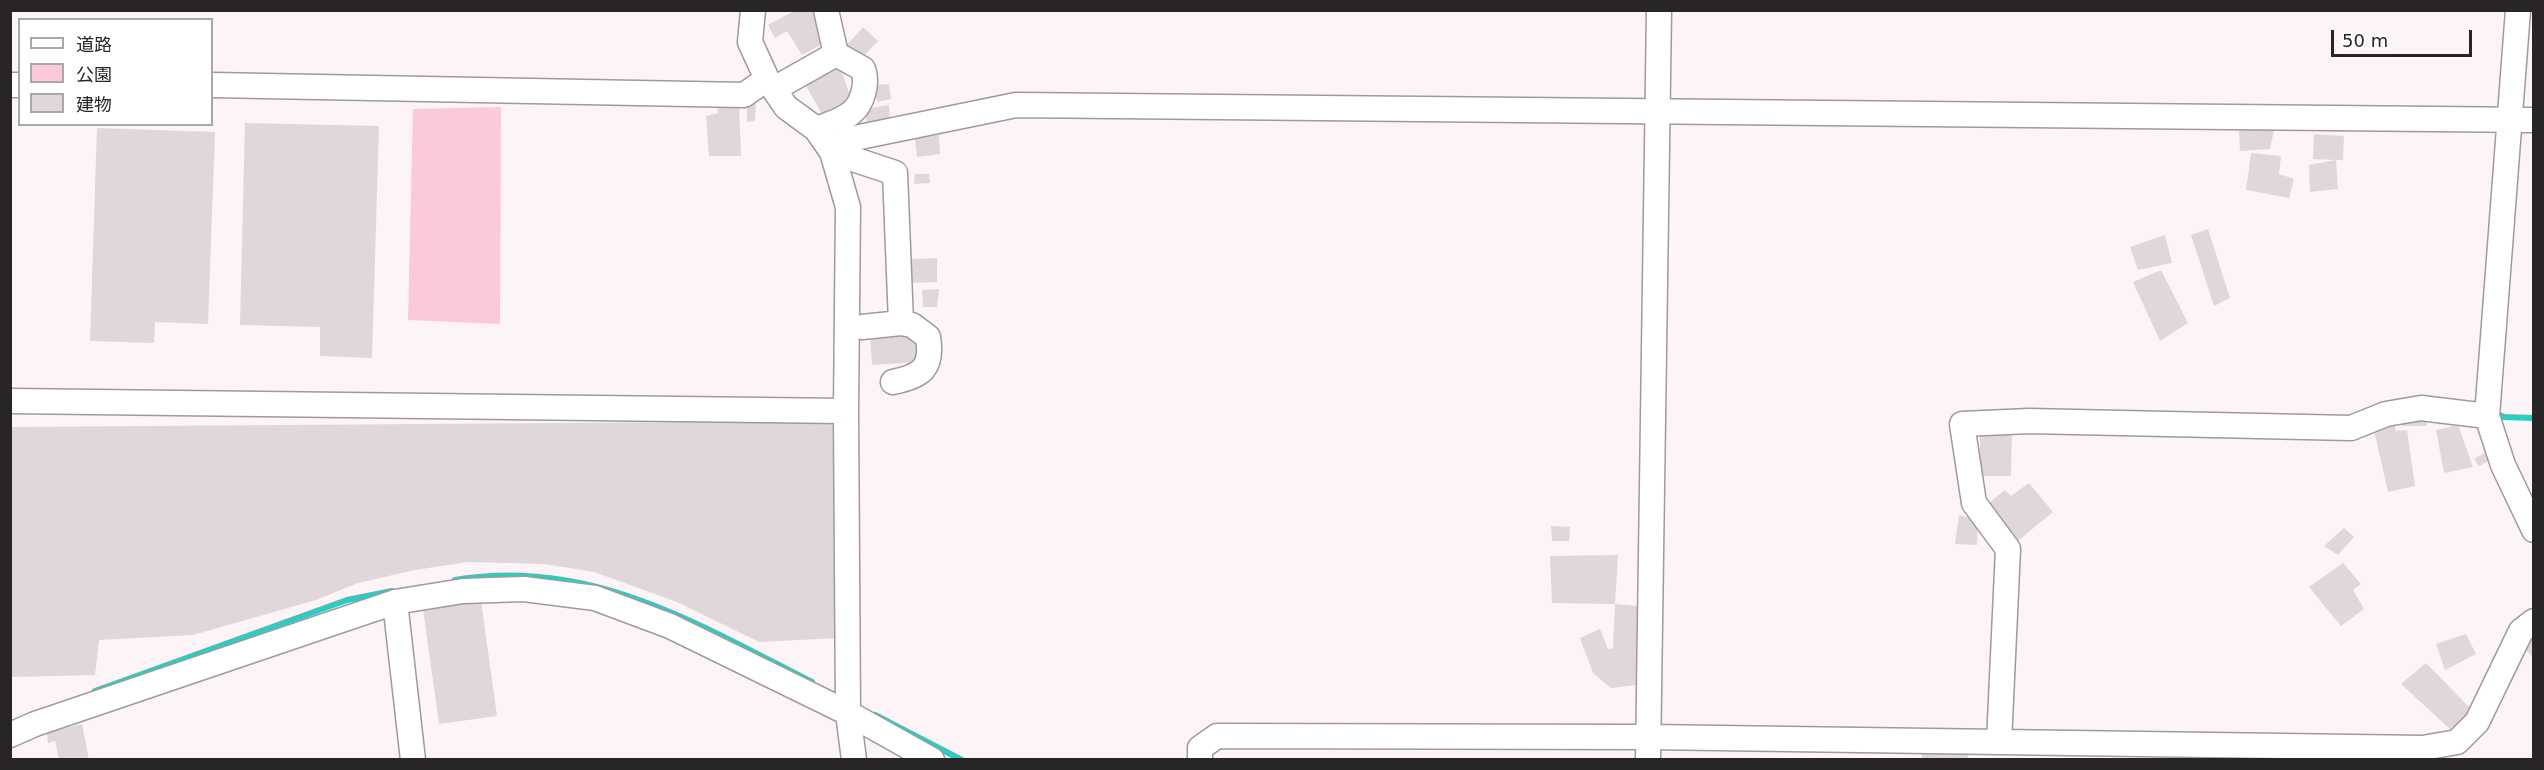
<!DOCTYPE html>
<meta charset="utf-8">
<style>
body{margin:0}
#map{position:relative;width:2544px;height:770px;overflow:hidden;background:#fcf4f7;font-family:"DejaVu Sans","Noto Sans JP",sans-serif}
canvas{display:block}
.frame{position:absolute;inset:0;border:12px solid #282526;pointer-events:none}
.legend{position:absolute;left:18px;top:18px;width:195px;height:108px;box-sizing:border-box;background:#fff;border:2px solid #a9a8a8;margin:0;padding:8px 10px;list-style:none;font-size:18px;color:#282526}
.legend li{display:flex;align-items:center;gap:12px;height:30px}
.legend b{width:30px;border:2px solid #a9a8a8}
.scale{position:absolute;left:2331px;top:30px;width:141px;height:27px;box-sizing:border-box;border:3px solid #282526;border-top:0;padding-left:8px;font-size:18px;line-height:21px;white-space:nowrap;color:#282526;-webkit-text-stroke:4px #fff;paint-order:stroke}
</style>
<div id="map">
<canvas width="2544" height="770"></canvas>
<div class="frame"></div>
<ul class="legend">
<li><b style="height:8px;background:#fff"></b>道路</li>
<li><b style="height:16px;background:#fbc8dc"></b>公園</li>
<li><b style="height:16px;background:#dfd7da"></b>建物</li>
</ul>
<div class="scale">50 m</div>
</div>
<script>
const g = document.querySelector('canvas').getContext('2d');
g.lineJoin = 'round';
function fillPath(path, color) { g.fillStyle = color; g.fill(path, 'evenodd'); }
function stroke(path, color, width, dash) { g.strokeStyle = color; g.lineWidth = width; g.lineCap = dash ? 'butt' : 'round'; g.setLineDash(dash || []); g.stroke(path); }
fillPath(new Path2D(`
 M 501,107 L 500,324 L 408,320 L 413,109 Z`), '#fbc8dc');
stroke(new Path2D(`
 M 2493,412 L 2504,417 L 2534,418
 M 455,580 C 589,557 698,624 812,682
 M 95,691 L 347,600 L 392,591
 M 875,715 L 962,760`), '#31cabf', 6);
fillPath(new Path2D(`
 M 796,10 L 811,10 L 826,42 L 802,55 L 787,31 L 775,38 L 768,25 Z
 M 863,27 L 878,41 L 859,61 L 846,46 Z
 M 840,67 L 852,101 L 823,116 L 805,84 Z
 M 889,84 L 891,99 L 877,102 L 875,85 Z
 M 739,102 L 741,156 L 709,156 L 706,116 L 718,113 L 717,105 Z
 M 747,104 L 756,104 L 755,121 L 747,122 Z
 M 889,105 L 890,120 L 867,124 L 865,109 Z
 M 245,123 L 379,126 L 372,358 L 320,356 L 320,327 L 240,325 Z
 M 97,128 L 215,132 L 208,324 L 155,322 L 154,343 L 90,341 Z
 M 2239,129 L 2274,130 L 2270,149 L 2240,151 Z
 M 2314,134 L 2344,136 L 2343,160 L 2336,160 L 2338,189 L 2310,192 L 2309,165 L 2336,160 L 2313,159 Z
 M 939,135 L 940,154 L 917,157 L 915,139 Z
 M 2251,153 L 2281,156 L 2279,174 L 2294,179 L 2289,198 L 2246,190 Z
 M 915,174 L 929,174 L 930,183 L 914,184 Z
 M 2208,229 L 2230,298 L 2214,306 L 2191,235 Z
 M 2165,235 L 2172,263 L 2138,270 L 2130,247 Z
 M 937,258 L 937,282 L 910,283 L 911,259 Z
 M 2161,270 L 2188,323 L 2160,341 L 2133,282 Z
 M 939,289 L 937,307 L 923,307 L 922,290 Z
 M 916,334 L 919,362 L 872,365 L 870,335 Z
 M 2426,413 L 2427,426 L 2402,426 L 2402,417 Z
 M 2393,417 L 2396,431 L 2407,430 L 2415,486 L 2388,492 L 2373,426 Z
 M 837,421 L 838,638 L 759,642 L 677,602 L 594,572 L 544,564 L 468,562 L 415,570 L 358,583 L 316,600 L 193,635 L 99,640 L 95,675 L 10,677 L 10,427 Z
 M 2458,425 L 2473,467 L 2444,473 L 2436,430 Z
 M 2012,426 L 2011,476 L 1980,476 L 1980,433 Z
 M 2486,452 L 2490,460 L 2479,466 L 2474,459 Z
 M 2029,483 L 2053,512 L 2014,544 L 1984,507 L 2005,490 L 2011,496 Z
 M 1959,515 L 1978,520 L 1977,545 L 1955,544 Z
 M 1551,526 L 1570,527 L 1569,541 L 1552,541 Z
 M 2344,528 L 2354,537 L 2338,555 L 2324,546 Z
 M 1618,555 L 1615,604 L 1638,606 L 1636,685 L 1611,688 L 1593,673 L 1580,638 L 1600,629 L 1608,649 L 1613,648 L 1615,604 L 1552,603 L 1550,556 Z
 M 2343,563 L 2361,584 L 2353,590 L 2364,609 L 2341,626 L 2309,587 Z
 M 481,601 L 497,716 L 439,724 L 423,609 Z
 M 2466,634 L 2476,654 L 2445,670 L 2436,644 Z
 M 2534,636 L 2534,658 L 2521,646 Z
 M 2426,663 L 2473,711 L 2452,731 L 2401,684 Z
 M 82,724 L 89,760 L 59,760 L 55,741 L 48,743 L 47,733 Z
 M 1922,753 L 1968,754 L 1968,760 L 1922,760 Z`), '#dfd7da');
const minor = new Path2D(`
 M 753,10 L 750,42 L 767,79 L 786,107 L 816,129 L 832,152 L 848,207 L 846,411 L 848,713 L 854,760
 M 2518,10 L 2487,416 L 2503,465 L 2534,530
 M 10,85 L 20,85
 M 212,85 L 744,95 L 767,79
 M 774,89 L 836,54 L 826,10
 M 816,129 C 826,125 842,121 851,113 C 863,104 868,82 863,69 L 836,54
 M 832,152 L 850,139 L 1016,105 L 2534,120
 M 832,152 L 895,173 L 901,323 L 912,325 L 928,337 C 933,368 922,376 893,382
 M 862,327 L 901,323
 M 10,401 L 846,411
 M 395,602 L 413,760
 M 10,735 L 35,724 L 395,602 L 463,591 L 524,589 L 595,598 L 670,626 L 848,713 L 932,760
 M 1999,742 L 2008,549 L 1974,503 L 1962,424 L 2029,421 L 2351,428 L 2386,414 L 2421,408 L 2487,416
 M 1200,760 L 1200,748 L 1217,736 L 1648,737 L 2423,748 L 2457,742 L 2477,722 L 2521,631 L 2534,621
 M 1648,760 L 1659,10`);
stroke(minor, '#a1999c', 27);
stroke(minor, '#fff', 24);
</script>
